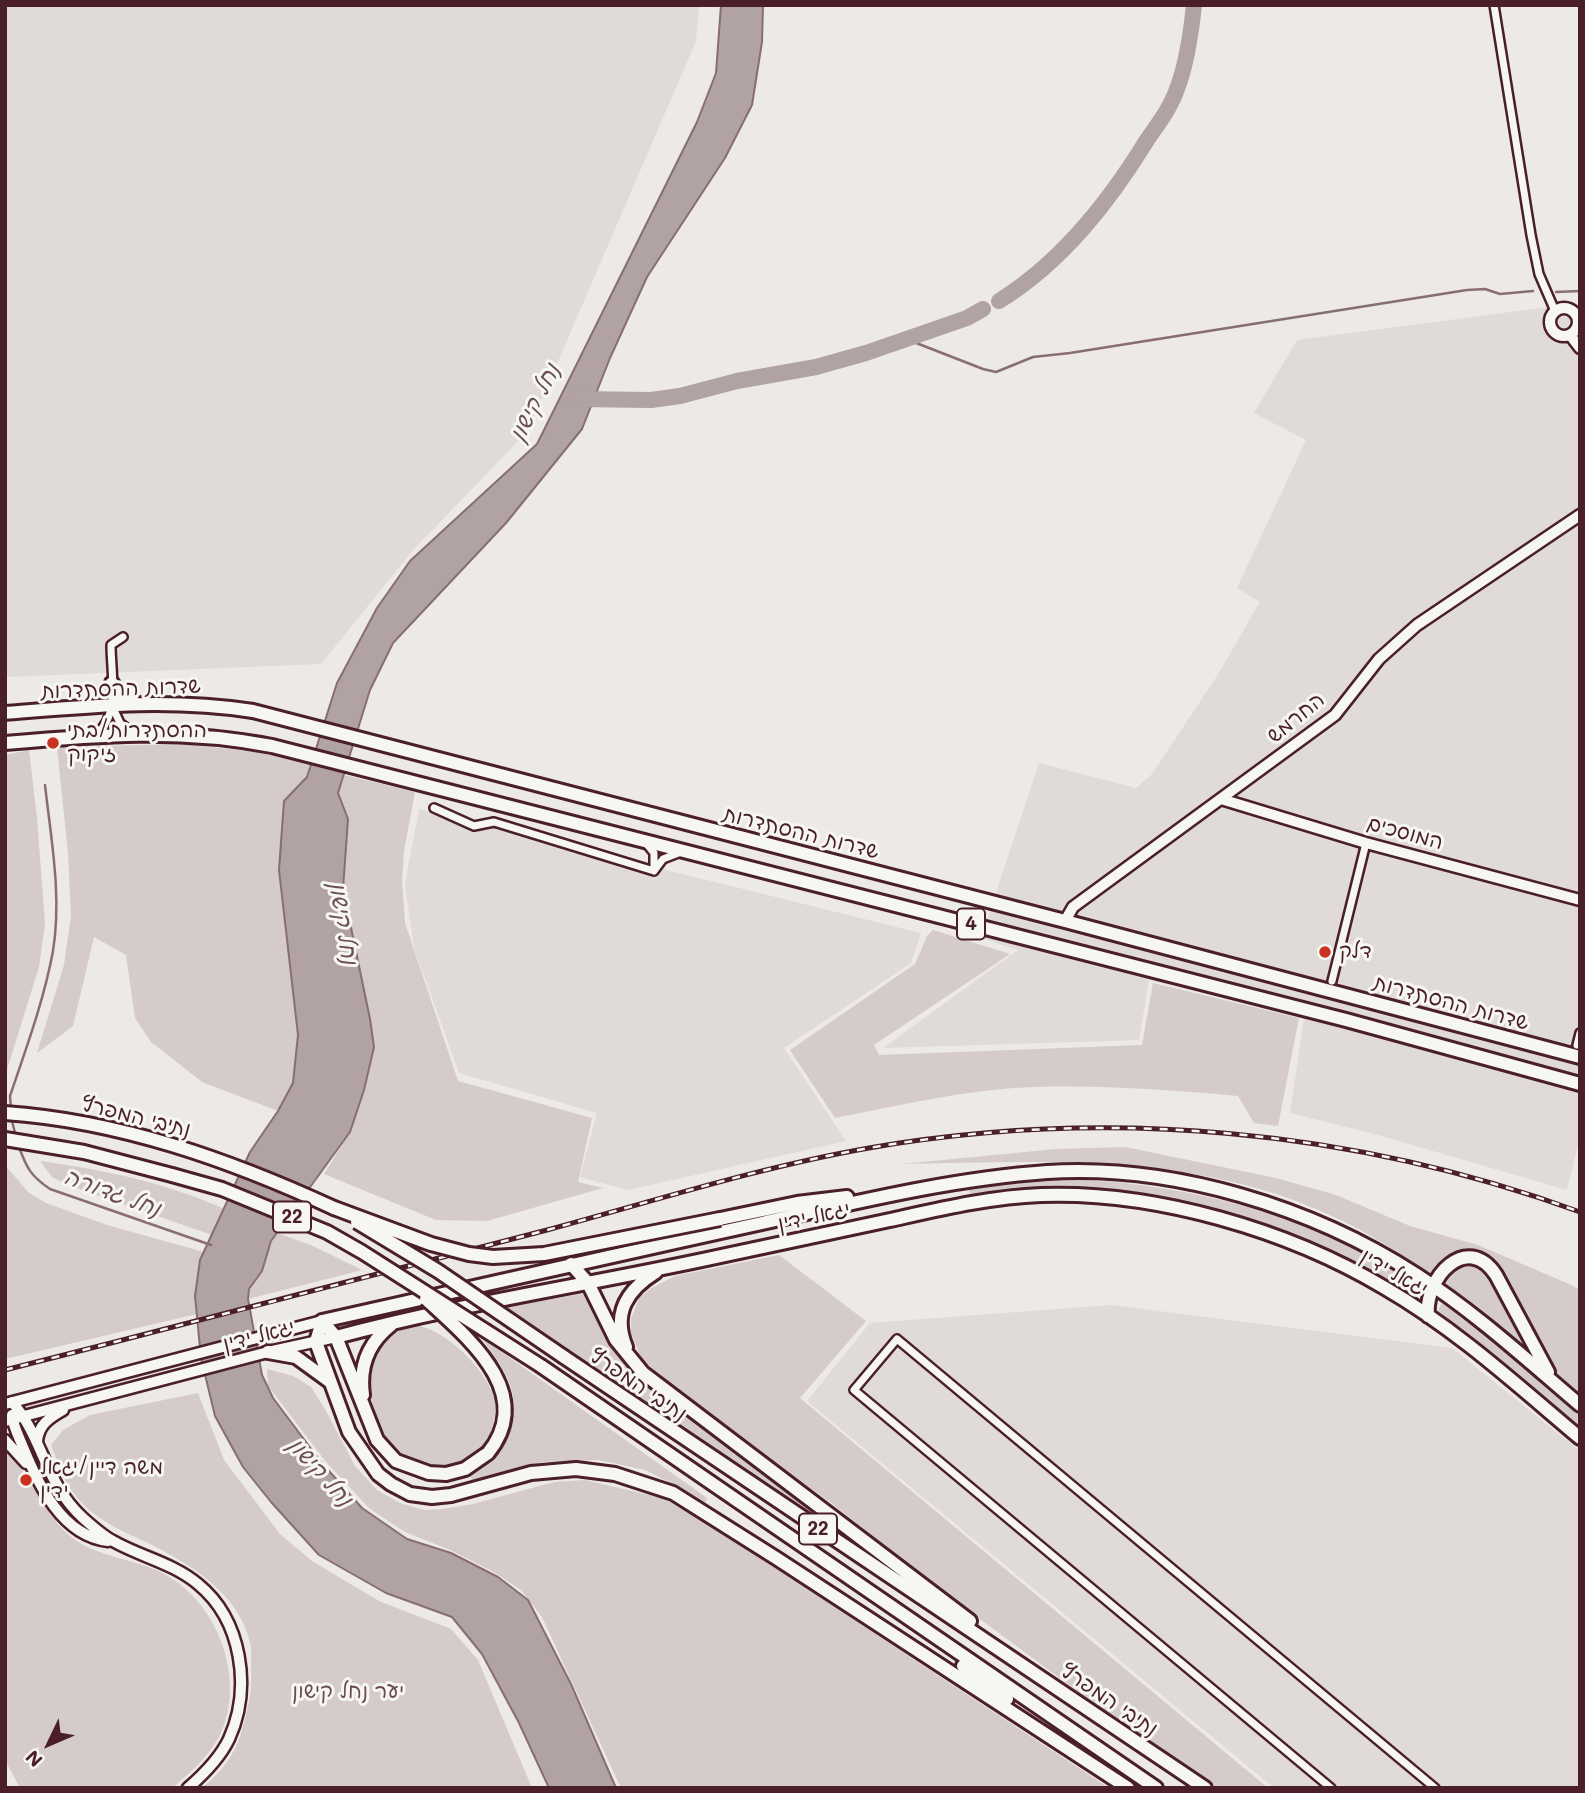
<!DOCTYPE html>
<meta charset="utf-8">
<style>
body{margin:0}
#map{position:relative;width:1585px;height:1793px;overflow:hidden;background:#ece9e6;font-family:Mali,sans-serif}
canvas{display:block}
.frame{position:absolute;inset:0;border:7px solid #4a1f2b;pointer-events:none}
.north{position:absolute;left:14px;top:1709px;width:70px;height:70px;-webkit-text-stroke:5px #f6f6f2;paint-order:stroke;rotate:226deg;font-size:19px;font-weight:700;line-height:28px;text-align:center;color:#4a1f2b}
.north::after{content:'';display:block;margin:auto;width:24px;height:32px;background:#4a1f2b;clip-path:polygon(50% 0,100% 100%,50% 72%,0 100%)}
</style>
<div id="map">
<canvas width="1585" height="1793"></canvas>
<div class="frame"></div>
<div class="north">N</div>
</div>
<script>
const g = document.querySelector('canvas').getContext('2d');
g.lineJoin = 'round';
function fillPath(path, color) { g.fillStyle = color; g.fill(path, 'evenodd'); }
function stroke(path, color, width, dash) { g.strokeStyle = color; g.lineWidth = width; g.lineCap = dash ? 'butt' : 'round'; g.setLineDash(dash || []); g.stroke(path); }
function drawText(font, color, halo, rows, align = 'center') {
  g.font = font + ' Mali,"Playpen Sans Hebrew",sans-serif'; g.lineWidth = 6; g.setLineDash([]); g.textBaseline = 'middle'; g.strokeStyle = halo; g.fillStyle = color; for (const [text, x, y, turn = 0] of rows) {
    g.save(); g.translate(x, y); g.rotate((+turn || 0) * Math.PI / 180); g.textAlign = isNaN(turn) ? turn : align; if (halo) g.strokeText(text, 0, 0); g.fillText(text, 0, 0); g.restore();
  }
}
fillPath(new Path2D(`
 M 5,5 L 699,5 L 696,41 L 528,431 L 413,550 L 321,664 L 5,677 Z
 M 1580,303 L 1580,1136 L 1567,1190 L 1378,1135 L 1290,1113 L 1304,1018 L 1149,980 L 1139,1040 L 883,1048 L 1018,950 L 981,938 L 1039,763 L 1136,788 L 1152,774 L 1217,676 L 1260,602 L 1237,588 L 1306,440 L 1254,413 L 1297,340 Z
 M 419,809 L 921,933 L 911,963 L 784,1048 L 846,1141 L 628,1190 L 580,1177 L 597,1113 L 459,1073 L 414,948 L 405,884 Z
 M 1111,1305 L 1452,1348 L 1580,1451 L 1580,1788 L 1274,1788 L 807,1401 L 870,1323 Z`), '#e0dad8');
fillPath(new Path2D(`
 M 183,744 L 257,752 L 311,763 L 307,777 L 284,802 L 279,870 L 298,1035 L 293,1083 L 278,1111 L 202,1082 L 151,1042 L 135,1018 L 126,955 L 94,937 L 73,1026 L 37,1053 L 64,965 L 71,916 L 68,853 L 57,747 Z
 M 29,750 L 37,818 L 45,924 L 39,967 L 5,1076 L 5,755 Z
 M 344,775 L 415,792 L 404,851 L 402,881 L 405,923 L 458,1081 L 592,1118 L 578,1182 L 603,1188 L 487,1221 L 436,1220 L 324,1174 L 350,1132 L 364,1090 L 374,1047 L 370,1019 L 343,889 L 348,819 L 338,794 Z
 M 933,930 L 1010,954 L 874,1045 L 879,1055 L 1142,1045 L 1153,983 L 1299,1018 L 1278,1126 L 1254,1123 L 1238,1096 C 1170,1090 1104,1085 1036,1087 C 968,1089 901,1105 835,1118 L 790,1050 L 915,964 L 927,936 Z
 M 1125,1147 L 1276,1178 L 1336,1195 L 1410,1226 L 1478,1245 L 1569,1284 L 1580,1290 L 1580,1397 C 1537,1360 1512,1304 1483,1256 L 1433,1276 C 1401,1254 1368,1232 1332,1216 C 1197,1153 1047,1161 902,1164 L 1056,1149 Z
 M 40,1161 C 104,1170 165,1182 224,1209 L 212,1235 L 68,1185 L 52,1177 Z
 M 5,1165 L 29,1193 L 46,1203 L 107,1225 L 204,1252 C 196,1271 195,1294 197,1314 L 5,1359 Z
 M 1079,1179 C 1175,1185 1266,1206 1353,1246 C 1373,1254 1391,1267 1410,1277 C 1415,1284 1414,1290 1411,1298 C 1324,1233 1190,1193 1081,1189 C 1044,1187 1007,1191 970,1195 L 968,1187 L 1010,1181 Z
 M 277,1233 L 313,1246 L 362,1270 L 248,1299 C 249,1286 257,1281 262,1269 C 268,1257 269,1244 277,1233 Z
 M 779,1255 L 866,1321 L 800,1398 L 1268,1788 L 1218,1788 L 1119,1722 L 938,1588 L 834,1505 L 690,1402 L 641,1358 L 631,1333 L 631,1319 L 639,1298 L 650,1289 L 675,1276 Z
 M 1466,1262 L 1486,1267 L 1528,1346 L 1529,1355 L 1475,1308 L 1441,1283 L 1453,1268 Z
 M 587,1293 L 614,1346 L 641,1380 L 808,1509 L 806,1514 L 503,1308 Z
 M 1442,1303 L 1489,1335 L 1580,1415 L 1580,1430 L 1436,1314 Z
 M 411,1325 C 441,1325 483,1366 493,1394 C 500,1413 490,1444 473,1456 C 460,1464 448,1467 433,1466 C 360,1459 349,1338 411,1325 Z
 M 482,1338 L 707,1498 L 705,1504 L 681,1488 L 645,1470 L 599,1460 L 543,1462 L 472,1482 L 470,1474 C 497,1458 517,1429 513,1396 C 510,1375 493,1355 482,1338 Z
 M 267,1369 L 293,1376 L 311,1387 L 326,1411 L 355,1466 L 377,1490 L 400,1503 L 424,1510 L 442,1509 L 473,1504 L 554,1482 L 585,1480 L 662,1498 L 710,1525 L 1109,1788 L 621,1788 L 542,1617 L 521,1590 L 494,1572 L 450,1550 L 405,1532 L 370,1509 L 326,1462 L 268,1386 Z
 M 198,1393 L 224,1460 L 280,1534 L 312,1561 L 379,1601 L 451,1629 L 478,1660 L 532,1788 L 202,1788 C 235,1760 240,1742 249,1702 C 252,1689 251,1677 251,1665 C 251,1658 252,1650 250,1643 C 240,1595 193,1566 152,1545 C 127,1533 99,1522 80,1501 C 65,1485 59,1465 51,1445 L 63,1430 L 90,1415 Z
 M 5,1453 C 35,1474 43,1521 80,1543 C 109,1560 146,1560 174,1580 C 221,1611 246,1685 219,1737 C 208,1757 190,1773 172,1788 L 20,1788 L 5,1760 Z`), '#d4cbca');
const water = new Path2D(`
 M 721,5 L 763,5 L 762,42 L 752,105 L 725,158 L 647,277 L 610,358 L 582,429 L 506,523 L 393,643 L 370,690 L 338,793 L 348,819 L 343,889 L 370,1019 L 374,1047 L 364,1090 L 350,1132 L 271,1241 L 262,1271 L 249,1289 L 248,1299 L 262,1375 L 273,1398 L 321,1462 L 362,1508 L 407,1539 L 451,1553 L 498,1577 L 528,1600 L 571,1684 L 616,1788 L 549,1788 L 519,1723 L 482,1654 L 452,1617 L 386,1593 L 319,1555 L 271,1502 L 243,1467 L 215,1416 L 201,1358 L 195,1296 L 200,1260 L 250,1152 L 278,1111 L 293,1083 L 298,1035 L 279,870 L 284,801 L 307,777 L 337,683 L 377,608 L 410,561 L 537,444 L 697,122 L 716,73 Z`);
fillPath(water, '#b1a2a3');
stroke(water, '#886e73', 2);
stroke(new Path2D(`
 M 1556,292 L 1580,291
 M 906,339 L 983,369 L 996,372 L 1033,357 L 1070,353 L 1467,290 L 1485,289 L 1500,294 L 1533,291
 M 11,1110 L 10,1096 C 26,1049 44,1000 53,951 C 62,896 51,839 45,785
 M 11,1117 L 16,1137
 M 19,1147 C 27,1169 31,1176 50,1189 L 211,1245`), '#886e73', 2.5);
stroke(new Path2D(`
 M 999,301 C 1062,262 1109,202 1147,140 C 1158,124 1171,107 1177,89 C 1187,63 1191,34 1194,5
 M 575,399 L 651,400 L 680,396 L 737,381 L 816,367 L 866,353 L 967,318 L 983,309`), '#b1a2a3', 16);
const street = new Path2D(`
 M 1494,5 L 1531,235 L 1539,274 L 1555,311
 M 113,708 L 120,723 L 133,733
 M 95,735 C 121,717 111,674 111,645 L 123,637
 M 434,808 L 474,826 L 494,822 L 654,871
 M 646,843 L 654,853 L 654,870
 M 654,871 L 663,859 L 681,852
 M 1332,981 L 1366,843
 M 1577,1045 L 1580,1033
 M 1331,1788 L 854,1390 L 897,1339 L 1435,1788`);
const secondary = new Path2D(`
 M1550 322a14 14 0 1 1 28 0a14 14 0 1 1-28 0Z
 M 1570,335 L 1580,348
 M 1221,799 L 1366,843 L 1580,900
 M 1065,921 L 1073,907 L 1335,715 L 1379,659 L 1417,625 L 1580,515
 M 12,1402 C 43,1437 45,1484 83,1518 C 92,1526 103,1536 113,1541 C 141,1557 173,1563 198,1584 C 242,1620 252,1688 229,1739 C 220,1758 204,1774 188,1788
 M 5,1404 L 322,1321
 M 12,1415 C 13,1426 19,1437 23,1447 C 38,1484 62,1536 108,1541
 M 5,1421 L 268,1352 L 336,1337
 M 5,1440 L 26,1463
 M 37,1442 C 38,1425 49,1418 63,1410`);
const highway = new Path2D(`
 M 112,683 L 120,696 L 135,703
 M 5,713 C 91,706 167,698 253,711 L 1065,921 L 1580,1057
 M 5,743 C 98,735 180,728 272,746 L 1346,1020 L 1580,1084
 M 5,1113 C 120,1121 230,1160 334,1208
 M 5,1139 L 84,1152 L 172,1175
 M 720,1219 L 797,1203 L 847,1197
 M 571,1264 L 588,1283 L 616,1340 L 643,1373 L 970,1621
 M 1428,1316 C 1424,1278 1467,1231 1496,1275 L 1548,1372
 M 322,1321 C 468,1288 615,1255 762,1223 C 857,1202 950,1179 1047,1172 C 1173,1164 1312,1207 1417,1275 C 1476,1313 1527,1360 1580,1405
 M 322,1321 L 316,1342 L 349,1432 L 378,1474 L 391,1484 L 410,1494 L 432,1497 L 451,1495 L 531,1473 L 576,1469 L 615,1474 L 673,1493 L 776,1558 L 1128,1788
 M 322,1321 L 336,1337 L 377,1440 L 396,1461 L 429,1473 L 446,1474 L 465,1469 L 488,1453
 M 336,1337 C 463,1303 593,1284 721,1256 C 777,1244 834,1232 890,1220 C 940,1209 990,1197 1041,1195 C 1155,1191 1288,1230 1385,1288 C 1456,1329 1517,1385 1580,1438
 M 626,1347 C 612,1313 627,1290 656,1272
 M 268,1352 L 296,1357 L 329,1381
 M 564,1357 L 1205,1788
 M 541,1366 L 1156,1788
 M 363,1395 C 359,1366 368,1343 391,1325
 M 963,1666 L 1007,1699`);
stroke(street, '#4a1f2b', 12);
stroke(secondary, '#4a1f2b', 15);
stroke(highway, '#4a1f2b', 18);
stroke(street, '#f6f6f2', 7);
stroke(secondary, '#f6f6f2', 10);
stroke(highway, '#f6f6f2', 12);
const rail = new Path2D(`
 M 5,1370 C 186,1324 367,1277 547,1230 C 654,1201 760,1167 869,1148 C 1107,1107 1353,1129 1580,1212`);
stroke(rail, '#4a1f2b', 5);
stroke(rail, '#f6f6f2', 2.5, [8]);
const highwayBridge = new Path2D(`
 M 172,1175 L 222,1189 L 327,1232 L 362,1252 L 541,1366
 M 334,1208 L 431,1244 L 469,1254 L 493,1257 L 544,1254 L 720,1219
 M 357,1222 L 438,1271 L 564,1357
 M 426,1299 C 467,1337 537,1393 488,1453`);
stroke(highwayBridge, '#4a1f2b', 18, []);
stroke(highwayBridge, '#f6f6f2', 12);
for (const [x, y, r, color] of [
 [53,743,7,"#c8321e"],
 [1325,952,7,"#c8321e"],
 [26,1480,7,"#c8321e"]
]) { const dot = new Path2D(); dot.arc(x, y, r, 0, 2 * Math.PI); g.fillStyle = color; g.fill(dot); stroke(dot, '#f6f6f2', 2.5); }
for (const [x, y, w] of [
 [971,924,28],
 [292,1217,38],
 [818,1529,38]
]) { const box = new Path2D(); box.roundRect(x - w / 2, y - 15.5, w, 31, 5); g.fillStyle = '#f6f6f2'; g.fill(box); stroke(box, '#4a1f2b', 2); }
drawText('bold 19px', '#4a1f2b', null, [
 ["4",971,924],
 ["22",292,1217],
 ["22",818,1529]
]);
drawText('21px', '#4a1f2b', '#f6f6f2', [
 ["שדרות ההסתדרות",121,689,-2],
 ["החרמש",1296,718,-39],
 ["שדרות ההסתדרות",801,833,14],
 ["המוסכים",1405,833,15],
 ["שדרות ההסתדרות",1451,1003,15],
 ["נתיבי המפרץ",136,1117,14],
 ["יגאל ידין",814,1217,-12],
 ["יגאל ידין",1394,1273,30],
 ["יגאל ידין",259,1336,-14],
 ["נתיבי המפרץ",638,1385,34],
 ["נתיבי המפרץ",1109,1700,34]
]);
drawText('21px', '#4a1f2b', '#f6f6f2', [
 ["ההסתדרות/בתי",67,731],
 ["זיקוק",67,755],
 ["דלק",1339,952],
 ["משה דיין/יגאל",40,1468],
 ["ידין",40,1492]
], 'left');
drawText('21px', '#6c4a53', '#f6f6f2', [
 ["יער נחל קישון",348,1692]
]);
drawText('italic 23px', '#6e4d55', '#f6f6f2', [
 ["נחל קישון",535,403,-63],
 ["נחל קישון",343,923,81],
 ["נחל גדורה",112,1193,20],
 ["נחל קישון",320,1472,48]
]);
</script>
